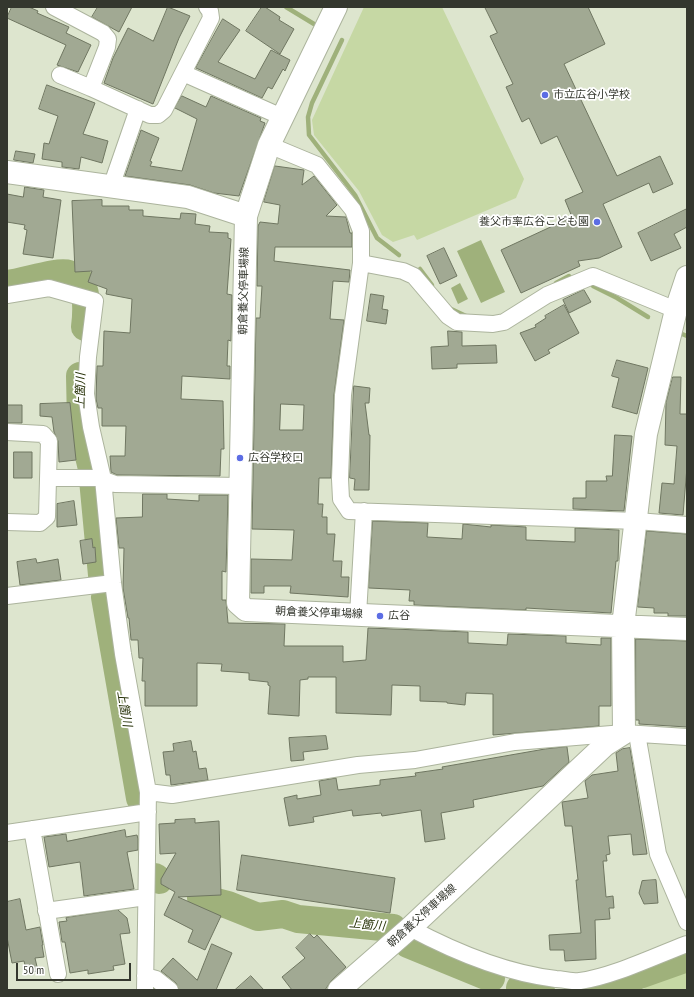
<!DOCTYPE html>
<meta charset="utf-8">
<style>
body{margin:0}
#map{position:relative;width:694px;height:997px;overflow:hidden;background:#dde5ce;font-family:"PT Sans Narrow",sans-serif}
canvas{display:block}
.frame{position:absolute;inset:0;border:8px solid #34372e;pointer-events:none}
.scale{position:absolute;left:16px;top:963px;width:115px;height:18px;box-sizing:border-box;border:2px solid #34372e;border-top:0;padding-left:5px;font-size:12px;line-height:14px;white-space:nowrap;color:#34372e;-webkit-text-stroke:3px #fff;paint-order:stroke}
</style>
<div id="map">
<canvas width="694" height="997"></canvas>
<div class="frame"></div>
<div class="scale">50 m</div>
</div>
<script>
const g = document.querySelector('canvas').getContext('2d');
g.lineJoin = 'round';
function fillPath(path, color) { g.fillStyle = color; g.fill(path, 'evenodd'); }
function stroke(path, color, width, dash) { g.strokeStyle = color; g.lineWidth = width; g.lineCap = dash ? 'butt' : 'round'; g.setLineDash(dash || []); g.stroke(path); }
function drawText(font, color, halo, rows, align = 'center') {
  g.font = font + ' "PT Sans Narrow","Noto Sans JP",sans-serif'; g.lineWidth = 3.5; g.setLineDash([]); g.textBaseline = 'middle'; g.strokeStyle = halo; g.fillStyle = color; for (const [text, x, y, turn = 0] of rows) {
    g.save(); g.translate(x, y); g.rotate((+turn || 0) * Math.PI / 180); g.textAlign = isNaN(turn) ? turn : align; if (halo) g.strokeText(text, 0, 0); g.fillText(text, 0, 0); g.restore();
  }
}
fillPath(new Path2D(`
 M 364,7 L 442,7 L 524,179 L 516,198 L 417,240 L 414,235 L 393,242 L 382,235 L 359,191 L 314,135 L 312,120 Z
 M 687,971 L 687,990 L 644,990 L 645,985 Z`), '#c6d8a4');
fillPath(new Path2D(`
 M 481,240 L 505,292 L 481,303 L 457,251 Z
 M 460,283 L 468,299 L 458,304 L 451,288 Z`), '#9fb17b');
stroke(new Path2D(`
 M 286,7 L 314,24
 M 342,40 L 312,103 L 308,117 L 309,135 L 355,195 L 377,238 L 399,255
 M 420,269 L 432,285
 M 556,283 L 569,276
 M 593,286 L 617,298 L 648,317
 M 449,308 L 466,316
 M 682,334 L 687,336`), '#9fb17b', 4.5);
stroke(new Path2D(`
 M 7,284 C 22,283 57,270 69,274 C 89,279 87,311 85,327
 M 80,376 L 81,422 L 92,469 L 102,575
 M 105,597 L 140,798
 M 155,877 L 159,880
 M 201,898 L 228,905 L 258,917 L 283,914 L 298,919 L 393,928
 M 408,944 L 491,978
 M 520,988 L 541,990
 M 597,990 L 687,958`), '#9fb17b', 28);
const building = new Path2D(`
 M 12,7 L 29,7 L 38,11 L 37,13 L 69,27 L 66,33 L 91,45 L 78,72 L 57,65 L 66,45 L 7,18 Z
 M 98,7 L 132,7 L 119,32 L 92,17 Z
 M 168,7 L 190,16 L 179,38 L 153,104 L 104,83 L 113,58 L 128,28 L 153,41 Z
 M 262,7 L 265,7 L 280,17 L 279,20 L 294,29 L 280,54 L 246,31 Z
 M 485,7 L 588,7 L 605,44 L 564,64 L 617,176 L 660,156 L 673,184 L 653,193 L 649,183 L 603,204 L 622,247 L 599,258 L 578,261 L 580,266 L 521,293 L 501,250 L 572,217 L 565,200 L 583,192 L 557,136 L 541,144 L 529,118 L 522,122 L 506,87 L 513,84 L 490,36 L 497,33 Z
 M 223,19 L 240,30 L 218,62 L 255,79 L 271,50 L 290,60 L 285,71 L 283,69 L 272,89 L 268,87 L 262,98 L 196,68 Z
 M 47,85 L 95,103 L 83,134 L 108,141 L 102,163 L 81,157 L 79,169 L 62,167 L 62,162 L 42,159 L 44,143 L 49,144 L 58,116 L 39,109 Z
 M 182,96 L 206,107 L 211,96 L 261,118 L 260,121 L 265,123 L 239,196 L 214,193 L 190,185 L 125,176 L 141,130 L 159,138 L 150,161 L 152,162 L 150,166 L 182,171 L 197,119 L 175,108 Z
 M 16,151 L 35,154 L 33,163 L 14,160 Z
 M 275,166 L 304,170 L 302,185 L 314,176 L 337,205 L 326,216 L 346,217 L 350,233 L 352,233 L 352,247 L 275,247 L 274,261 L 350,270 L 349,282 L 333,281 L 330,319 L 344,320 L 334,395 L 331,478 L 319,478 L 318,504 L 323,504 L 322,517 L 327,517 L 327,534 L 335,534 L 333,561 L 342,561 L 341,577 L 349,577 L 348,597 L 290,593 L 291,586 L 264,586 L 264,593 L 251,593 L 251,559 L 292,560 L 294,530 L 252,529 L 256,318 L 260,318 L 262,286 L 257,286 L 258,226 L 260,222 L 278,224 L 280,205 L 264,202 ZM 281,404 L 304,405 L 303,430 L 280,430 Z
 M 25,187 L 44,190 L 43,197 L 61,200 L 53,258 L 23,254 L 27,230 L 24,229 L 25,225 L 7,222 L 7,194 L 23,197 Z
 M 102,200 L 102,206 L 129,206 L 129,210 L 143,210 L 143,216 L 180,219 L 181,213 L 196,214 L 195,224 L 210,226 L 209,232 L 228,233 L 228,238 L 231,239 L 227,294 L 232,295 L 231,341 L 228,340 L 227,366 L 230,366 L 230,379 L 182,376 L 181,399 L 223,401 L 224,449 L 221,449 L 220,476 L 117,475 L 111,472 L 110,456 L 125,456 L 126,426 L 102,426 L 102,408 L 98,408 L 96,399 L 97,366 L 103,366 L 104,331 L 130,333 L 132,299 L 106,294 L 107,289 L 88,282 L 92,271 L 75,272 L 72,201 Z
 M 687,209 L 687,227 L 674,234 L 681,248 L 651,261 L 638,233 Z
 M 444,248 L 457,276 L 440,284 L 427,256 Z
 M 584,290 L 591,302 L 569,313 L 563,300 Z
 M 371,294 L 384,296 L 382,309 L 388,310 L 386,324 L 367,321 Z
 M 564,305 L 579,333 L 548,350 L 550,353 L 535,361 L 520,333 L 536,327 L 535,325 L 546,318 L 545,316 Z
 M 448,331 L 462,332 L 462,346 L 496,345 L 497,363 L 457,364 L 457,368 L 432,369 L 431,347 L 448,346 Z
 M 617,360 L 648,368 L 637,414 L 612,407 L 619,378 L 612,376 Z
 M 673,377 L 681,377 L 680,414 L 687,414 L 687,467 L 683,515 L 659,513 L 662,483 L 674,484 L 677,446 L 665,445 L 666,403 Z
 M 354,386 L 370,388 L 369,403 L 365,403 L 369,435 L 370,435 L 369,490 L 354,490 L 355,479 L 350,478 Z
 M 70,403 L 76,460 L 59,462 L 58,441 L 54,432 L 52,417 L 40,416 L 40,404 Z
 M 7,405 L 22,405 L 22,423 L 7,423 Z
 M 615,435 L 632,436 L 624,511 L 573,509 L 573,498 L 586,498 L 586,481 L 607,481 L 606,476 L 612,476 Z
 M 14,452 L 32,452 L 32,478 L 14,478 Z
 M 143,494 L 167,494 L 167,499 L 199,501 L 199,495 L 228,495 L 226,572 L 222,571 L 222,600 L 226,600 L 228,623 L 285,624 L 284,646 L 343,646 L 343,662 L 366,660 L 368,628 L 468,632 L 468,643 L 507,645 L 508,634 L 566,636 L 566,643 L 601,645 L 601,638 L 611,638 L 611,706 L 599,706 L 599,726 L 493,735 L 493,694 L 466,693 L 465,705 L 447,703 L 447,702 L 420,701 L 420,686 L 392,685 L 391,715 L 336,713 L 336,677 L 308,677 L 308,679 L 300,680 L 299,716 L 268,714 L 270,686 L 268,685 L 268,682 L 249,680 L 249,673 L 221,671 L 222,664 L 197,663 L 197,706 L 145,706 L 145,681 L 142,681 L 143,658 L 139,658 L 138,640 L 131,640 L 129,618 L 128,618 L 123,588 L 124,548 L 119,548 L 116,518 L 142,517 Z
 M 74,501 L 77,525 L 57,527 L 57,504 Z
 M 373,521 L 428,523 L 427,537 L 462,539 L 463,524 L 491,527 L 491,525 L 526,527 L 526,540 L 575,542 L 575,528 L 619,530 L 618,561 L 616,561 L 611,613 L 526,608 L 526,610 L 414,605 L 414,601 L 409,601 L 410,590 L 369,588 Z
 M 647,531 L 687,534 L 687,616 L 668,616 L 668,613 L 654,613 L 654,608 L 638,607 Z
 M 92,539 L 93,548 L 95,547 L 96,562 L 83,564 L 80,541 Z
 M 36,559 L 37,563 L 58,559 L 61,580 L 20,585 L 17,562 Z
 M 636,639 L 687,641 L 687,727 L 639,724 L 639,720 L 636,720 Z
 M 326,736 L 328,749 L 303,752 L 304,760 L 291,761 L 289,738 Z
 M 191,741 L 193,752 L 196,751 L 199,769 L 206,768 L 208,780 L 171,785 L 170,775 L 166,775 L 163,752 L 174,751 L 173,744 Z
 M 567,747 L 569,762 L 543,786 L 473,800 L 474,807 L 441,813 L 445,839 L 425,842 L 421,810 L 382,816 L 381,813 L 353,816 L 352,810 L 313,817 L 314,822 L 289,826 L 284,798 L 297,795 L 297,799 L 321,795 L 319,781 L 336,778 L 338,790 L 380,785 L 380,780 L 416,776 L 415,773 L 443,769 L 442,767 L 545,749 Z
 M 630,748 L 647,854 L 633,855 L 631,834 L 608,836 L 610,854 L 606,855 L 607,861 L 603,861 L 606,897 L 613,896 L 614,908 L 609,908 L 610,919 L 595,920 L 596,959 L 565,961 L 564,950 L 550,950 L 549,935 L 581,933 L 576,880 L 578,880 L 572,826 L 565,826 L 562,802 L 588,798 L 585,781 L 592,775 L 618,771 L 616,753 L 622,749 Z
 M 195,819 L 195,823 L 219,821 L 221,895 L 178,897 L 221,916 L 205,950 L 188,942 L 193,930 L 164,915 L 175,892 L 161,884 L 161,879 L 176,853 L 160,854 L 159,824 L 175,823 L 175,820 Z
 M 125,830 L 126,837 L 137,835 L 138,839 L 138,850 L 127,852 L 134,889 L 84,896 L 80,862 L 49,867 L 44,837 L 66,834 L 67,841 Z
 M 242,855 L 395,878 L 390,913 L 237,890 Z
 M 656,880 L 658,903 L 644,904 L 639,893 L 642,881 Z
 M 20,899 L 26,930 L 40,927 L 43,945 L 42,945 L 44,957 L 35,958 L 38,971 L 27,973 L 24,961 L 12,963 L 7,937 L 7,902 Z
 M 118,910 L 127,918 L 130,933 L 120,934 L 125,964 L 113,966 L 114,970 L 88,974 L 88,970 L 70,973 L 65,942 L 62,942 L 59,922 L 67,921 L 66,918 Z
 M 310,934 L 314,938 L 317,935 L 346,967 L 331,981 L 325,990 L 292,990 L 282,977 L 305,958 L 296,948 Z
 M 212,944 L 232,953 L 216,990 L 179,990 L 176,983 L 161,971 L 173,958 L 197,980 Z
 M 251,976 L 264,990 L 235,990 Z`);
fillPath(building, '#a1a993');
stroke(building, '#6f7661', 1);
const street = new Path2D(`
 M 54,7 L 103,33 L 108,39 L 107,47 L 91,88 L 150,115 L 158,115 L 164,110 L 211,18 L 210,11 L 207,7
 M 183,73 L 282,117
 M 60,75 L 91,88
 M 269,145 L 317,165 L 353,210 L 361,231 L 361,263 L 343,395 L 340,479 L 341,499 L 349,511 L 637,521 L 687,525
 M 111,187 L 138,109
 M 361,263 L 403,271 L 414,276 L 448,316 L 457,322 L 493,324 L 504,322 L 547,295 L 593,276 L 676,310
 M 7,295 L 49,288 L 95,301 L 88,357 L 86,394 L 91,427 L 103,479 L 113,583 L 123,654 L 148,792 L 145,990
 M 7,432 L 43,434 L 49,441 L 47,517 L 40,523 L 7,522
 M 50,478 L 99,478 L 115,484 L 240,486
 M 7,596 L 113,583
 M 358,615 L 364,511
 M 637,734 L 658,854 L 687,922
 M 148,792 L 172,795 L 358,765 L 415,760 L 515,742 L 624,733 L 687,737
 M 32,829 L 58,974
 M 7,833 L 148,812
 M 46,911 L 146,897
 M 410,928 C 455,952 505,973 556,979 C 563,979 573,982 580,981 C 614,976 655,956 687,944
 M 145,976 L 156,979 L 170,990`);
const secondary = new Path2D(`
 M 336,7 L 269,145 L 246,216 L 238,603 L 246,610 L 687,629
 M 7,172 L 188,197 L 246,216
 M 339,990 L 410,928 L 605,745 L 624,733 L 623,626 L 646,434 L 676,310 L 687,277`);
stroke(street, '#acb49d', 18);
stroke(secondary, '#acb49d', 24);
stroke(street, '#fff', 16);
stroke(secondary, '#fff', 22);
for (const [x, y, r, color] of [
 [545,95,4,"#5c6de4"],
 [597,222,4,"#5c6de4"],
 [240,458,4,"#5c6de4"],
 [380,616,4,"#5c6de4"]
]) { const dot = new Path2D(); dot.arc(x, y, r, 0, 2 * Math.PI); g.fillStyle = color; g.fill(dot); stroke(dot, '#fff', 1.5); }
drawText('11px', '#34372e', '#fff', [
 ["市立広谷小学校",553,95],
 ["養父市率広谷こども園",589,222,"right"],
 ["広谷学校口",248,458],
 ["広谷",388,616]
], 'left');
drawText('11px', '#34372e', '#fff', [
 ["朝倉養父停車場線",244,291,-89],
 ["朝倉養父停車場線",319,613,2],
 ["朝倉養父停車場線",422,916,-42]
]);
drawText('italic 12px', '#273208', '#fff', [
 ["上箇川",81,391,-89],
 ["上箇川",124,709,80],
 ["上箇川",367,925,5]
]);
</script>
